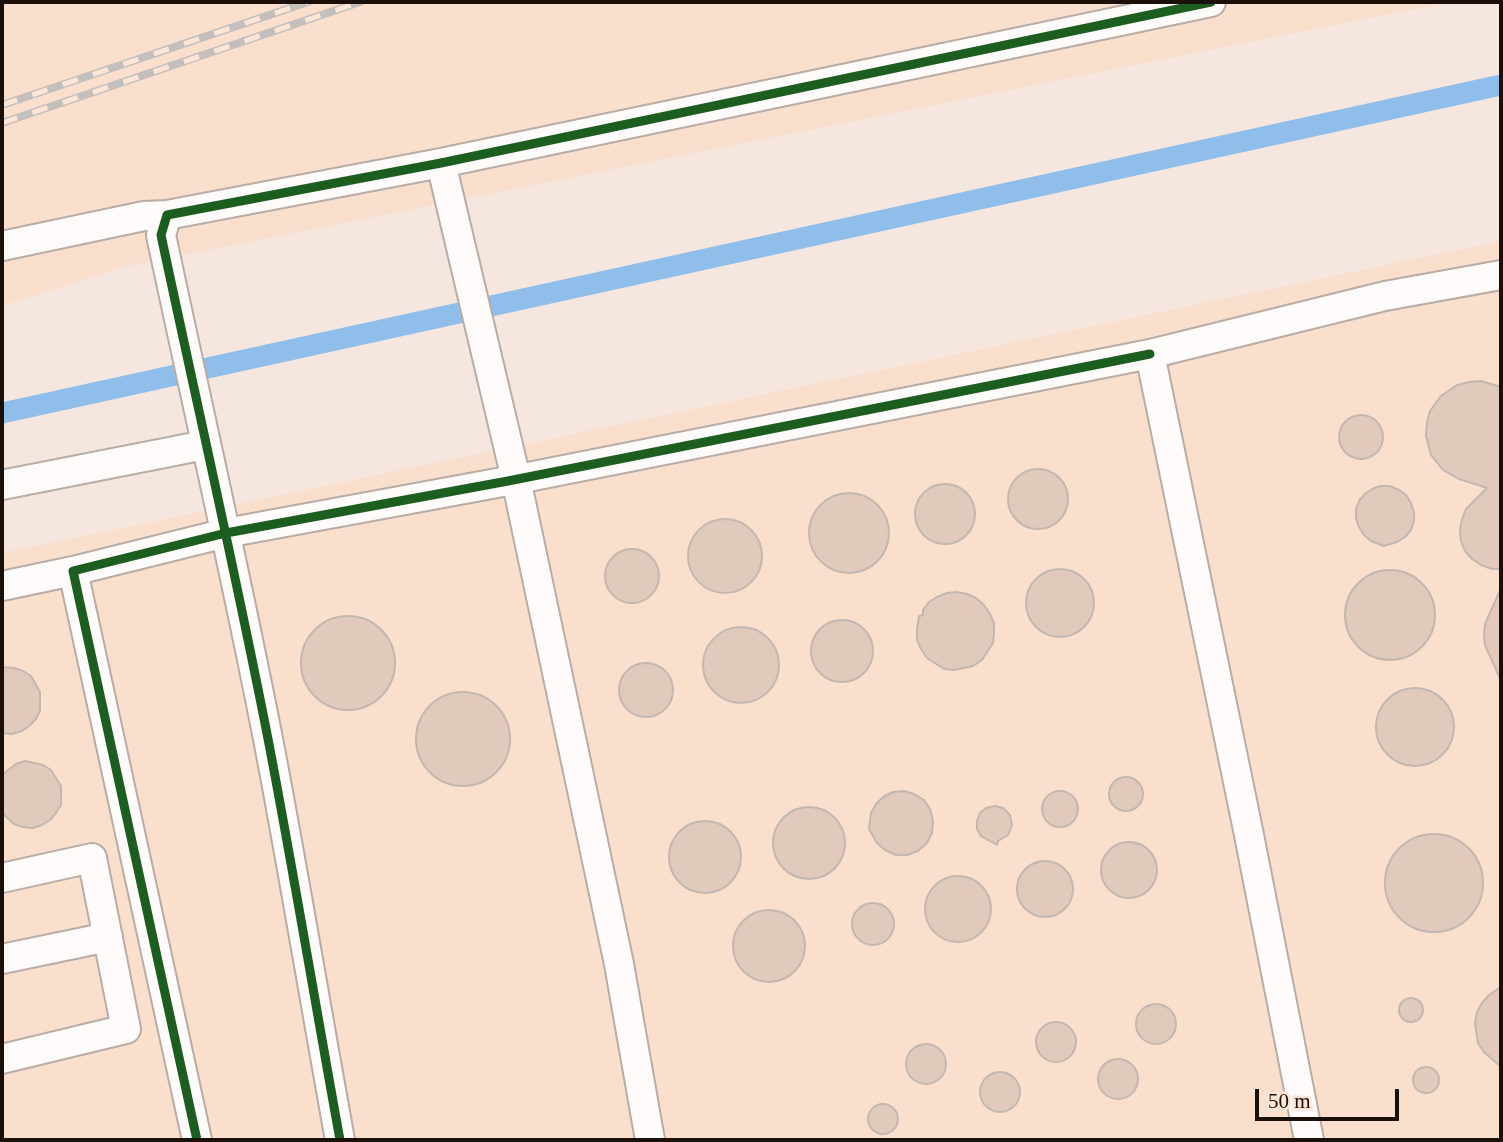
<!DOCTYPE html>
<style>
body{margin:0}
#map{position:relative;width:1503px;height:1142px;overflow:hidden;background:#f5e7df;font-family:Georgia,serif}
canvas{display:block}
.frame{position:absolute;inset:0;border:4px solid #1a1009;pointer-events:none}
.scale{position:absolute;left:1255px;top:1089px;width:144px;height:32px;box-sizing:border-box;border:4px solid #1a1009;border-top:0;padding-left:9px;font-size:21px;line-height:24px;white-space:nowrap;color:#1a1009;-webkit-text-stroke:5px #ffe5d5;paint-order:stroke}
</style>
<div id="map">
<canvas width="1503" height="1142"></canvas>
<div class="frame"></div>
<div class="scale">50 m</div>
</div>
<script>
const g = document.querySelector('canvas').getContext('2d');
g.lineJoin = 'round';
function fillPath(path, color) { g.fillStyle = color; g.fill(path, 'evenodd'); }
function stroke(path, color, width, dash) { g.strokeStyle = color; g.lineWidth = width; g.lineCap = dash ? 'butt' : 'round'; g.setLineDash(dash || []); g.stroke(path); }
fillPath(new Path2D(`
 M 2,2 L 1450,2 L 128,266 L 2,306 Z
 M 1501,241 L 1501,1140 L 2,1140 L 2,553 Z`), '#fadfcd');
stroke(new Path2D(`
 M 2,413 L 1501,85`), '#8fbeea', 21);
const building = new Path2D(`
 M 1481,381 L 1501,387 L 1501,569 L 1492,569 L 1481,565 L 1472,559 L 1465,551 L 1461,541 L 1460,530 L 1462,519 L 1466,509 L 1487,488 L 1459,479 L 1443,470 L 1431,455 L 1426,436 L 1427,423 L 1430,411 L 1441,396 L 1457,385 L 1469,382 Z
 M1339 437a22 22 0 1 1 44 0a22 22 0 1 1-44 0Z
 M1008 499a30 30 0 1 1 60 0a30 30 0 1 1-60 0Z
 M915 514a30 30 0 1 1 60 0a30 30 0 1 1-60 0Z
 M 1381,486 L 1390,486 L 1399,490 L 1406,495 L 1411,503 L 1414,512 L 1414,521 L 1411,530 L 1405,537 L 1397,542 L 1384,546 L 1371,541 L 1364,535 L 1359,527 L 1356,519 L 1356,509 L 1359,501 L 1365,494 L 1372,489 Z
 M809 533a40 40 0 1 1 80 0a40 40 0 1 1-80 0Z
 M688 556a37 37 0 1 1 74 0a37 37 0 1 1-74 0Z
 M605 576a27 27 0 1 1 54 0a27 27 0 1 1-54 0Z
 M1026 603a34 34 0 1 1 68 0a34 34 0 1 1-68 0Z
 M1345 615a45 45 0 1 1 90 0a45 45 0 1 1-90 0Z
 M 1501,588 L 1501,681 L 1485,645 L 1484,634 L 1485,624 Z
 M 957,592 L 967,594 L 976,598 L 984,605 L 990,614 L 994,623 L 994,633 L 993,643 L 982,660 L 973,666 L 954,670 L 944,669 L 927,658 L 921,649 L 917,640 L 917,630 L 919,616 L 923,615 L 923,610 L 929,602 L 937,597 L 947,593 Z
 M301 663a47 47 0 1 1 94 0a47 47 0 1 1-94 0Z
 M811 651a31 31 0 1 1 62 0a31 31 0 1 1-62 0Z
 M703 665a38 38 0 1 1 76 0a38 38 0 1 1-76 0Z
 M619 690a27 27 0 1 1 54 0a27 27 0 1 1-54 0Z
 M 2,667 L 14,668 L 23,671 L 31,676 L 40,692 L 40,711 L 36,719 L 29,726 L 22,731 L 12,734 L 2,733 Z
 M1376 727a39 39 0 1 1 78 0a39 39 0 1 1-78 0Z
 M416 739a47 47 0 1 1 94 0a47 47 0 1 1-94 0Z
 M 25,761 L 43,765 L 51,770 L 61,786 L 61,805 L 56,813 L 50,820 L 42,825 L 33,828 L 23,827 L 14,824 L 2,813 L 2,775 L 16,764 Z
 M1109 794a17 17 0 1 1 34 0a17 17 0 1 1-34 0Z
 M 904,791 L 914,794 L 924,800 L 930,809 L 933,821 L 932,833 L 927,843 L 918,851 L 907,855 L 896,855 L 885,850 L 877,843 L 869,829 L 871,813 L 876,804 L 883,797 L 893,792 Z
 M1042 809a18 18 0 1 1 36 0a18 18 0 1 1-36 0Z
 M 995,806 L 1003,808 L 1010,815 L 1012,825 L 1008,835 L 998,841 L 997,845 L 981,836 L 977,829 L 977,821 L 980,813 L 986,808 Z
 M773 843a36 36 0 1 1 72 0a36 36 0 1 1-72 0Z
 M669 857a36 36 0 1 1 72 0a36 36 0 1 1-72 0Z
 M1385 883a49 49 0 1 1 98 0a49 49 0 1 1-98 0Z
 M1101 870a28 28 0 1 1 56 0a28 28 0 1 1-56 0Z
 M1017 889a28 28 0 1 1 56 0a28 28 0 1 1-56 0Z
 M925 909a33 33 0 1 1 66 0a33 33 0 1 1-66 0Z
 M852 924a21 21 0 1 1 42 0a21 21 0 1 1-42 0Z
 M733 946a36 36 0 1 1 72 0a36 36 0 1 1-72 0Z
 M 1501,987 L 1501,1067 L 1484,1052 L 1478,1043 L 1475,1023 L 1477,1012 L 1482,1003 L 1489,995 Z
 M1399 1010a12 12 0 1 1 24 0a12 12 0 1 1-24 0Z
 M1136 1024a20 20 0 1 1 40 0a20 20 0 1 1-40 0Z
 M1036 1042a20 20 0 1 1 40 0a20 20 0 1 1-40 0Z
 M906 1064a20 20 0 1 1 40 0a20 20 0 1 1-40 0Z
 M1098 1079a20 20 0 1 1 40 0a20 20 0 1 1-40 0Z
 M1413 1080a13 13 0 1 1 26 0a13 13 0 1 1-26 0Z
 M980 1092a20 20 0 1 1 40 0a20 20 0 1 1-40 0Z
 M868 1119a15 15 0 1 1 30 0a15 15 0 1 1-30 0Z`);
fillPath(building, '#e1cabb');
stroke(building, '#c3b7b0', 2);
const minor = new Path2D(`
 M 441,163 L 516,479 L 619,964 L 650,1140
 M 2,246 L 144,216 L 167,215
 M 2,485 L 205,445
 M 2,586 L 73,571
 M 2,878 L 92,858 L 126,1029 L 2,1059
 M 2,959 L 108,937
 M 197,1140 L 73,571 L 226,533 L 508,481 L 1150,354
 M 340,1140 C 316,1008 294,875 269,744 C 236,574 197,405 161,235 L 167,215 L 441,163 L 1211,2
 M 1309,1140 L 1248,830 L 1150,354 L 1385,296 L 1501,275`);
stroke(minor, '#b8aca5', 32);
stroke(minor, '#fefbfa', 28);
const rail = new Path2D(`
 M 2,105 L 308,2
 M 2,123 L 360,2`);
stroke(rail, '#c3bfbc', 8);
stroke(rail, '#ffe5d5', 5, [16]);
stroke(new Path2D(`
 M 197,1140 L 73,571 L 226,533 L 508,481 L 1150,354
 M 340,1140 C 316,1008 294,875 269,744 C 236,574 197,405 161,235 L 167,215 L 441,163 L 1211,2`), '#1b5e20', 9);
</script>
